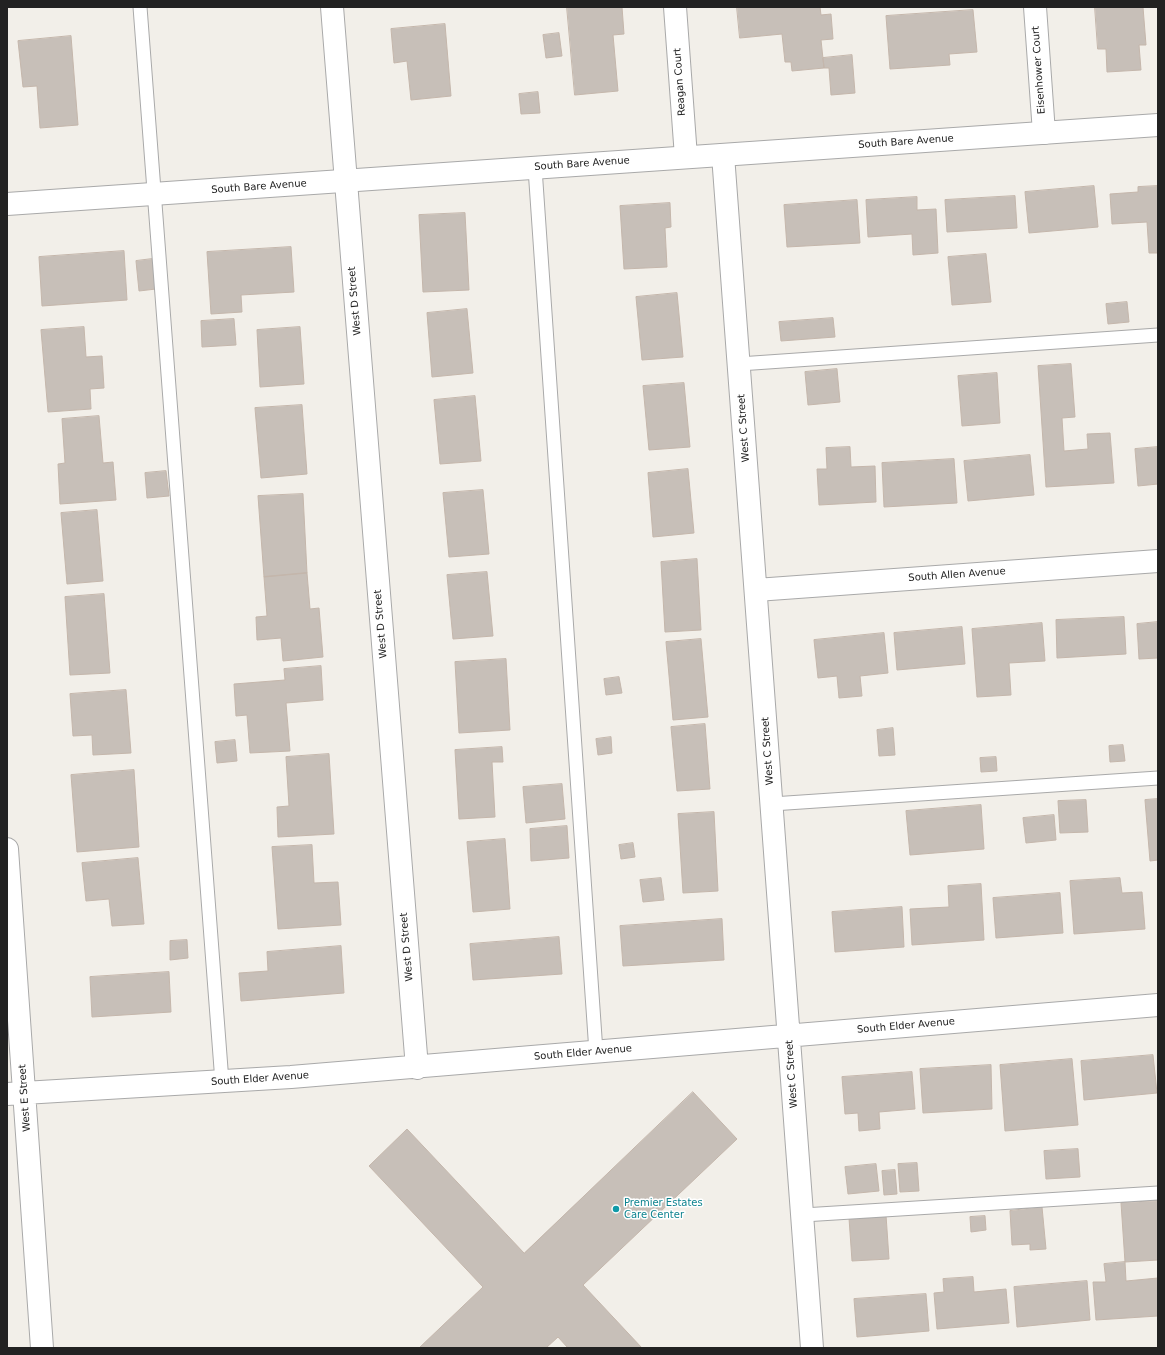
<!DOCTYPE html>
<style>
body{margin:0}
#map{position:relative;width:1165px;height:1355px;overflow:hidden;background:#f2efe9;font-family:"DejaVu Sans",sans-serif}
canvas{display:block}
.frame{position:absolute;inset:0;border:8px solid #222;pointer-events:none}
</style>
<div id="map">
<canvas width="1165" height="1355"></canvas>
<div class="frame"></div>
</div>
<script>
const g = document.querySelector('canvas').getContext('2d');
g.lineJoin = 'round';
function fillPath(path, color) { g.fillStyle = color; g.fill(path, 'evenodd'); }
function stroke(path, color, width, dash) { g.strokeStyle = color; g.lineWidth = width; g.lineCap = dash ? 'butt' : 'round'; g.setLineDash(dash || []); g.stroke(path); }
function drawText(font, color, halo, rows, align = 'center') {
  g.font = font + ' "DejaVu Sans",sans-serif'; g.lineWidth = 3; g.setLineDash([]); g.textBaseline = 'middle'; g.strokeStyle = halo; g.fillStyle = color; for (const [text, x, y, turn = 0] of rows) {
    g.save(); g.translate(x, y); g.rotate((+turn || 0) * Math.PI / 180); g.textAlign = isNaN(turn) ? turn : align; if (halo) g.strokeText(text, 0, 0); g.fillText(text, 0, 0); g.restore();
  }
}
const building = new Path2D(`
 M 567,7 L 622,7 L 624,34 L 613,35 L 618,91 L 575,95 Z
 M 737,7 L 820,7 L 821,15 L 831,14 L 833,39 L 821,40 L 824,68 L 792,71 L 791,62 L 785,62 L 782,34 L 740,38 Z
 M 1095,7 L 1143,7 L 1146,45 L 1139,45 L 1141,70 L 1107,72 L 1106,49 L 1098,49 Z
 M 973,10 L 977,52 L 949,54 L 950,65 L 890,69 L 886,16 Z
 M 445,24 L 451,96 L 411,100 L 407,61 L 394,63 L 391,29 Z
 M 559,33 L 562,56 L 546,58 L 543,35 Z
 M 71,36 L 78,125 L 40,128 L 37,86 L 23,87 L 18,41 Z
 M 852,55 L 855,93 L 831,95 L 829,68 L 824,68 L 823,58 Z
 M 538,92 L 540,113 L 521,114 L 519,94 Z
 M 1094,186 L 1098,227 L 1029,233 L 1025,192 Z
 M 1158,186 L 1158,253 L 1149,253 L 1147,222 L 1112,224 L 1110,194 L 1138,192 L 1138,187 Z
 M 1015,196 L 1017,228 L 947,232 L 945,200 Z
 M 917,197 L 917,210 L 936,209 L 938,253 L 913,255 L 912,234 L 868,237 L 866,200 Z
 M 857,200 L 860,243 L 787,247 L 784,205 Z
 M 670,203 L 671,227 L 665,228 L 667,267 L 624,269 L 620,206 Z
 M 465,213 L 469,290 L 423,292 L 419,215 Z
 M 291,247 L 294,292 L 241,295 L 242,312 L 211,314 L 207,252 Z
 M 124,251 L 127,300 L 42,306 L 39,257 Z
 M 986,254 L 991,302 L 952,305 L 948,257 Z
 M 152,259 L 156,289 L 139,291 L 136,261 Z
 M 677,293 L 683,357 L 642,360 L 636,297 Z
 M 1127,302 L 1129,322 L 1108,324 L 1106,304 Z
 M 467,309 L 473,373 L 432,377 L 427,313 Z
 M 833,318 L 835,337 L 781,341 L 779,322 Z
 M 234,319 L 236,345 L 202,347 L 201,321 Z
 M 84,327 L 86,357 L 102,356 L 104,388 L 90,389 L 91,409 L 48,412 L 41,330 Z
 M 300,327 L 304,384 L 260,387 L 257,330 Z
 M 1071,364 L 1075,417 L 1062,418 L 1064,451 L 1088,449 L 1087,434 L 1110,433 L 1114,483 L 1046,487 L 1038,366 Z
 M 837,369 L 840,402 L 808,405 L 805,372 Z
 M 997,373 L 1000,423 L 962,426 L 958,376 Z
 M 684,383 L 690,447 L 649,450 L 643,386 Z
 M 475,396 L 481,461 L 440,464 L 434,400 Z
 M 302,405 L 307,474 L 261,478 L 255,408 Z
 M 99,416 L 103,463 L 113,462 L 116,500 L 60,504 L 58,464 L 65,463 L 62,419 Z
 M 850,447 L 851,467 L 875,466 L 876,502 L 819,505 L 817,469 L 827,469 L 826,448 Z
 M 1158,447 L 1158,484 L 1138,486 L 1135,449 Z
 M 1030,455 L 1034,495 L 968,501 L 964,461 Z
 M 954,459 L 957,503 L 884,507 L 882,463 Z
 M 688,469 L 694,533 L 653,537 L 648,473 Z
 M 166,471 L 169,496 L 147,498 L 145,473 Z
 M 483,490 L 489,554 L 449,557 L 443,493 Z
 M 303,494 L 307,573 L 264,577 L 258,496 Z
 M 97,510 L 103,581 L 67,584 L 61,513 Z
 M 697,559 L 701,630 L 665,632 L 661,562 Z
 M 487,572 L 493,636 L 453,639 L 447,575 Z
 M 307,573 L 310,609 L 319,608 L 323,657 L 283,661 L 281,638 L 257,640 L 256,617 L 267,616 L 264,577 Z
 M 104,594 L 110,673 L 70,675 L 65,597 Z
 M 1124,617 L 1126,654 L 1057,658 L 1056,620 Z
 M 1158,622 L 1158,658 L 1139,659 L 1137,624 Z
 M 1042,623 L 1045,661 L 1009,663 L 1011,695 L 977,697 L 972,629 Z
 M 962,627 L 965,664 L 897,670 L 894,633 Z
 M 884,633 L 888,673 L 860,676 L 862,696 L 839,698 L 837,676 L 818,678 L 814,640 Z
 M 701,639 L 708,717 L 673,720 L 666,642 Z
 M 506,659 L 510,730 L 459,733 L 455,662 Z
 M 321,666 L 323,700 L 286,703 L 290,751 L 250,753 L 247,715 L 236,716 L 234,684 L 285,680 L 284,669 Z
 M 619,677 L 622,693 L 606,695 L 604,679 Z
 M 126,690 L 131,753 L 93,755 L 92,735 L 73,736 L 70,694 Z
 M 705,724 L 710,789 L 677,791 L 671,727 Z
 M 893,728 L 895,755 L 879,756 L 877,730 Z
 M 611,737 L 612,753 L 598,755 L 596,739 Z
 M 235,740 L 237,761 L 217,763 L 215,742 Z
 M 1123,745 L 1125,761 L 1110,762 L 1109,746 Z
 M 502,747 L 503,762 L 492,762 L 495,817 L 459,819 L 455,750 Z
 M 329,754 L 334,834 L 278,837 L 277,807 L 289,806 L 286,757 Z
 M 996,757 L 997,771 L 981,772 L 980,758 Z
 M 134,770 L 139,847 L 77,852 L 71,775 Z
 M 562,784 L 565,819 L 526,823 L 523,787 Z
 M 1158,799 L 1158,860 L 1150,861 L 1145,800 Z
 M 1086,800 L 1088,832 L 1060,833 L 1058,801 Z
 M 981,805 L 984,849 L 910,855 L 906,811 Z
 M 714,812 L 718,891 L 683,893 L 678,814 Z
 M 1054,815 L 1056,840 L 1026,843 L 1023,818 Z
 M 567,826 L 569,858 L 531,861 L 530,829 Z
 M 505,839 L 510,909 L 473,912 L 467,842 Z
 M 633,843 L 635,857 L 621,859 L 619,845 Z
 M 312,845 L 314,883 L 338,882 L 341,925 L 278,929 L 272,847 Z
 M 138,858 L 144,924 L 112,926 L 109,899 L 86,901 L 82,863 Z
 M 661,878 L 664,900 L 643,902 L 640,880 Z
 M 1120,878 L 1122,893 L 1142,892 L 1145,929 L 1074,934 L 1070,881 Z
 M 981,884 L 984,940 L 912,945 L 910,909 L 949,907 L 948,886 Z
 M 1060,893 L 1063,933 L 996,938 L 993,898 Z
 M 902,907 L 904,947 L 835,952 L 832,912 Z
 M 722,919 L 724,960 L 623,966 L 620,926 Z
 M 559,937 L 562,974 L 473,980 L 470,944 Z
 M 187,940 L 188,958 L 170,960 L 170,941 Z
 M 341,946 L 344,993 L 241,1001 L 239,973 L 268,971 L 267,952 Z
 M 169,972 L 171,1012 L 92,1017 L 90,977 Z
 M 1153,1055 L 1157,1093 L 1084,1100 L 1081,1061 Z
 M 1072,1059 L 1078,1125 L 1005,1131 L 1000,1065 Z
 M 991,1065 L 992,1109 L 923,1113 L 920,1069 Z
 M 912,1072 L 915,1109 L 879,1112 L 880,1129 L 859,1131 L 858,1113 L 845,1114 L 842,1077 Z
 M 693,1092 L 737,1139 L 583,1285 L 642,1348 L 568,1348 L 558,1337 L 546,1348 L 419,1348 L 483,1287 L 369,1166 L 407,1129 L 524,1253 Z
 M 1078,1149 L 1080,1177 L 1046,1179 L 1044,1151 Z
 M 917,1163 L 919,1191 L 900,1192 L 898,1164 Z
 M 876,1164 L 879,1191 L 848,1194 L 845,1167 Z
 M 895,1170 L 897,1194 L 884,1195 L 882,1171 Z
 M 1158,1201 L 1158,1260 L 1125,1262 L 1121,1203 Z
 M 1042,1207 L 1046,1249 L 1030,1250 L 1030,1244 L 1012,1245 L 1010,1211 Z
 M 886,1215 L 889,1259 L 852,1261 L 849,1218 Z
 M 985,1216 L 986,1230 L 971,1232 L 970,1217 Z
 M 1125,1262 L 1126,1281 L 1158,1278 L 1158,1316 L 1096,1320 L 1093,1282 L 1106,1282 L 1104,1264 Z
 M 973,1277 L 974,1292 L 1006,1289 L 1009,1323 L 937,1329 L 934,1293 L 944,1292 L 943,1279 Z
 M 1087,1281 L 1090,1320 L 1017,1327 L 1014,1287 Z
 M 926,1294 L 929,1331 L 857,1337 L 854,1299 Z`);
fillPath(building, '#c7bfb8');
stroke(building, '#c4b6ab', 1);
const service = new Path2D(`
 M 140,7 L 222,1082
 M 535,168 L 596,1052
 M 739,364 L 1158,335
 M 772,804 L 1158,778
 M 803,1215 L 1158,1193`);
const minor = new Path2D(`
 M 332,7 L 417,1068
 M 675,7 L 686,157
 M 1035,7 L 1044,133
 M 723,155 L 812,1348
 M 756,590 L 1158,561
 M 7,849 L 42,1348
 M 7,1094 L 291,1077 L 1158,1005`);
const tertiary = new Path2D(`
 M 7,204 L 1158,125`);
stroke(service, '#a9a9a9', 15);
stroke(minor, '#a9a9a9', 24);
stroke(tertiary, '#a9a9a9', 24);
stroke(service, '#fff', 13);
stroke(minor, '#fff', 22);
stroke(tertiary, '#fff', 22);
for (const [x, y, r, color] of [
 [616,1209,4,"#0f9aa8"]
]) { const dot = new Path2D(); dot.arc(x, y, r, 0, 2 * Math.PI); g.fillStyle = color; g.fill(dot); stroke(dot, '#fff', 1.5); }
drawText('10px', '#222', '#fff', [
 ["Eisenhower Court",1039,70,-94],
 ["Reagan Court",680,82,-94],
 ["South Bare Avenue",906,142,-4],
 ["South Bare Avenue",582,164,-4],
 ["South Bare Avenue",259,187,-4],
 ["West D Street",355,301,-95],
 ["West C Street",744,428,-94],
 ["South Allen Avenue",957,575,-4],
 ["West D Street",381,624,-95],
 ["West C Street",768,751,-94],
 ["West D Street",407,947,-95],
 ["South Elder Avenue",906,1026,-5],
 ["South Elder Avenue",583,1053,-5],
 ["West C Street",792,1074,-94],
 ["South Elder Avenue",260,1079,-4],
 ["West E Street",25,1098,-94]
]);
drawText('10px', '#0d838f', '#fff', [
 ["Premier Estates",624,1203],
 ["Care Center",624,1215]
], 'left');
</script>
